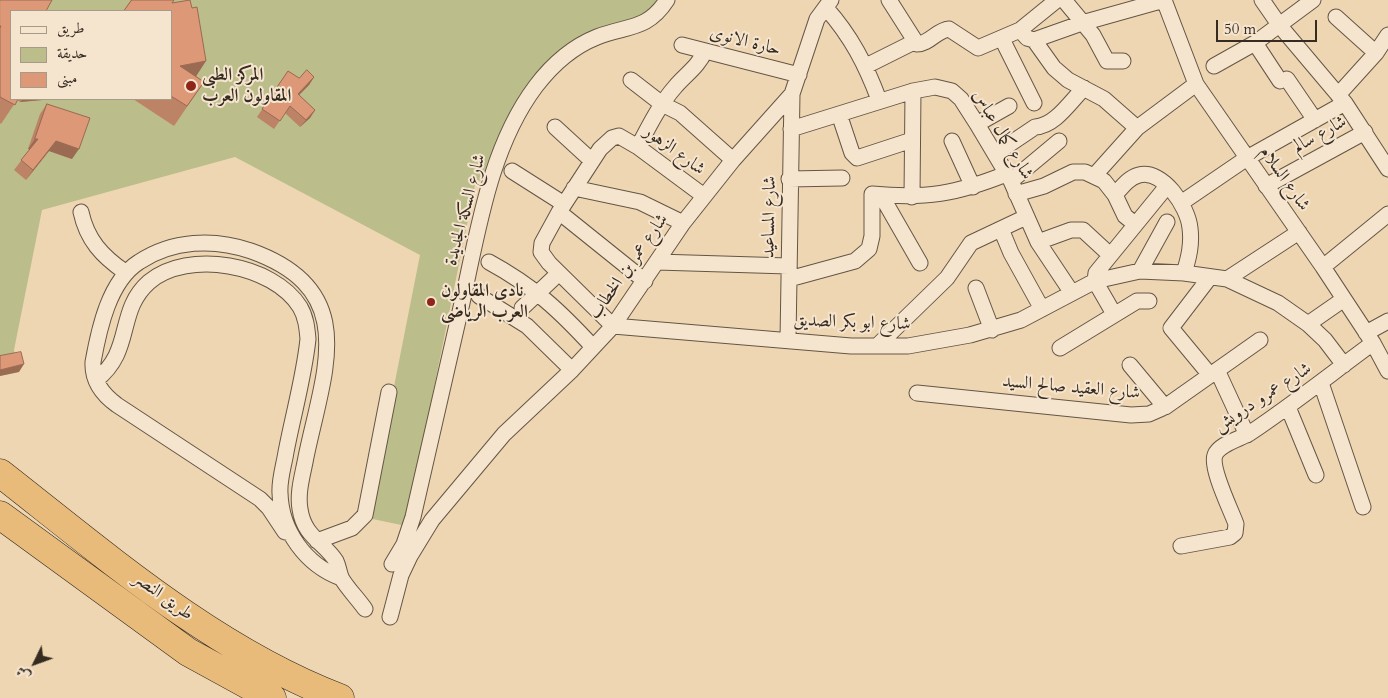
<!DOCTYPE html>
<meta charset="utf-8">
<style>
body{margin:0}
#map{position:relative;width:1388px;height:698px;overflow:hidden;background:#efd6b3;font-family:Cardo,Amiri,serif}
canvas{display:block}
.legend{position:absolute;left:10px;top:10px;width:162px;height:90px;box-sizing:border-box;background:#f5e4ce;border:1px solid #a89a88;margin:0;padding:6px 9px;list-style:none;font-size:15px;color:#352b20}
.legend li{display:flex;align-items:center;gap:10px;height:25px}
.legend b{width:25px;border:1px solid #a89a88}
.north{position:absolute;left:10px;top:638px;width:50px;height:50px;-webkit-text-stroke:4px #f5e4ce;paint-order:stroke;rotate:228deg;font-size:14px;font-weight:700;line-height:20px;text-align:center;color:#352b20}
.north::after{content:'';display:block;margin:auto;width:18px;height:22px;background:#352b20;clip-path:polygon(50% 0,100% 100%,50% 72%,0 100%)}
.scale{position:absolute;left:1216px;top:20px;width:101px;height:22px;box-sizing:border-box;border:2px solid #352b20;border-top:0;padding-left:6px;font-size:15px;line-height:18px;white-space:nowrap;color:#352b20;-webkit-text-stroke:4px #f5e4ce;paint-order:stroke}
</style>
<div id="map">
<canvas width="1388" height="698"></canvas>
<ul class="legend">
<li><b style="height:6px;background:#f5e4ce"></b>طريق</li>
<li><b style="height:14px;background:#bbbd8b"></b>حديقة</li>
<li><b style="height:14px;background:#dc9877"></b>مبنى</li>
</ul>
<div class="north">ش</div>
<div class="scale">50 m</div>
</div>
<script>
const g = document.querySelector('canvas').getContext('2d');
g.lineJoin = 'round';
function fillPath(path, color) { g.fillStyle = color; g.fill(path, 'evenodd'); }
function stroke(path, color, width, dash) { g.strokeStyle = color; g.lineWidth = width; g.lineCap = dash ? 'butt' : 'round'; g.setLineDash(dash || []); g.stroke(path); }
function drawText(font, color, halo, rows, align = 'center') {
  g.font = font + ' Cardo,Amiri,serif'; g.lineWidth = 4; g.setLineDash([]); g.textBaseline = 'middle'; g.strokeStyle = halo; g.fillStyle = color; for (const [text, x, y, turn = 0] of rows) {
    g.save(); g.translate(x, y); g.rotate((+turn || 0) * Math.PI / 180); g.textAlign = isNaN(turn) ? turn : align; if (halo) g.strokeText(text, 0, 0); g.fillText(text, 0, 0); g.restore();
  }
}
fillPath(new Path2D(`
 M 0,0 L 659,0 L 650,13 L 621,23 L 521,96 L 488,182 L 476,180 L 406,526 L 368,518 L 420,255 L 235,157 L 42,210 L 14,350 L 19,372 L 0,376 ZM 11,11 L 171,11 L 171,99 L 11,99 Z`), '#bbbd8b');
const street = new Path2D(`
 M 889,0 L 917,44 C 929,44 937,30 949,29 L 978,48 L 1020,30 L 1057,0
 M 1064,0 L 1093,35 L 1107,61 L 1123,61
 M 1164,0 L 1196,84 L 1323,267 L 1373,343 L 1388,371
 M 1262,0 L 1280,26 L 1345,103 L 1388,169
 M 826,8 C 851,36 866,65 879,100
 M 1336,17 L 1376,53
 M 1020,30 L 1027,38 L 1034,40 L 1082,23 L 1164,0
 M 1002,39 L 1034,103
 M 1034,40 L 1054,68 L 1068,80 L 1104,99 L 1137,128
 M 1255,43 L 1280,81
 M 682,45 L 799,75
 M 866,66 L 914,42
 M 1214,66 L 1255,43 L 1313,0
 M 1287,79 L 1315,120
 M 631,80 L 662,104 L 680,113 L 733,160
 M 1338,95 L 1376,53 L 1388,35
 M 839,114 L 852,153 L 857,158 L 912,140
 M 977,124 L 1009,106
 M 555,127 L 592,161
 M 791,129 L 913,91 L 935,87 L 952,91 L 961,99 L 977,124 L 1011,181 L 1038,242 L 1072,293
 M 952,141 L 973,187
 M 638,147 C 649,126 660,104 675,87 C 686,74 698,67 705,51
 M 995,154 L 1035,127 C 1055,126 1070,102 1084,88
 M 512,171 L 564,204
 M 1094,176 L 1137,128 L 1196,84
 M 789,179 L 842,178
 M 1011,181 L 1059,141
 M 1266,186 L 1365,132
 M 574,188 L 640,202 L 683,223
 M 1016,194 L 1044,186 L 1073,172 L 1085,172 L 1104,181 L 1115,195 L 1125,216 L 1135,224
 M 881,195 L 920,263
 M 1115,195 C 1122,187 1128,178 1139,175 C 1163,169 1188,207 1190,228 C 1192,244 1189,257 1184,273
 M 704,196 L 638,147 L 619,136 L 612,138 L 600,149 L 559,212 L 542,243 L 541,252 L 549,263 L 613,326 L 851,346 L 908,346 L 970,335 L 1021,320 L 1095,281 L 1140,271 L 1184,273 L 1227,279 L 1278,303 L 1308,324 L 1325,340 L 1344,365
 M 912,197 L 913,91
 M 1181,203 L 1247,158 L 1345,103
 M 81,212 C 87,240 102,256 125,272
 M 559,212 L 645,281
 M 1001,229 L 1011,253 L 1042,309
 M 1038,242 L 1071,230 L 1083,230 L 1109,254
 M 489,262 C 533,286 559,310 593,347
 M 657,262 L 788,266
 M 1323,267 L 1388,214
 M 1140,271 L 1167,222
 M 1210,277 L 1171,328 L 1210,375
 M 789,279 L 855,261 L 869,249 L 872,236 L 872,194 C 926,199 956,194 1006,174
 M 1227,279 L 1299,232
 M 976,288 L 992,330
 M 479,296 L 527,326 L 572,370
 M 522,308 L 559,273
 M 1114,314 L 1095,281 L 1096,273 L 1167,186
 M 1308,324 L 1344,299
 M 1366,333 L 1388,321
 M 788,340 L 792,94
 M 877,346 L 947,278 L 971,243 L 1026,217
 M 1060,348 L 1137,301 L 1149,301
 M 1130,365 L 1165,407
 M 1217,370 L 1247,435
 M 96,380 C 134,351 116,311 149,282 C 188,249 273,264 300,307 C 306,317 307,328 308,339 C 304,377 293,415 286,452 C 284,465 279,480 280,493 C 281,531 306,565 341,578
 M 1321,383 L 1363,507
 M 917,393 L 1131,415 L 1149,414 L 1165,407 L 1260,340
 M 1288,407 L 1316,475
 M 290,533 L 285,532 L 269,508 L 260,499 L 117,405 C 103,395 92,381 93,362 C 99,329 109,281 139,262 C 172,240 214,238 251,251 C 361,290 324,370 306,457 C 303,474 297,492 300,509 C 304,537 324,542 336,561 C 339,567 339,574 342,579 C 348,589 358,599 365,609
 M 317,541 L 352,528 L 365,515 L 389,392
 M 1181,546 L 1230,537 L 1235,533 L 1236,524 C 1231,510 1210,468 1215,455 C 1219,444 1240,439 1250,433 C 1292,405 1332,373 1373,343
 M 392,564 L 404,544 L 413,517 C 429,446 446,375 462,303 C 478,231 490,147 536,86 C 552,65 572,47 597,37 C 627,25 647,31 667,0
 M 390,617 L 401,575 L 410,556 L 432,520 L 504,434 L 572,370 L 613,326 L 683,223 L 733,160 L 792,94 L 817,19 L 831,0`);
const highway = new Path2D(`
 M 0,473 C 105,555 214,650 340,698
 M 0,515 L 188,652 L 272,698`);
stroke(street, '#645645', 17);
stroke(highway, '#352b20', 29);
stroke(street, '#f5e4ce', 15);
stroke(highway, '#e8bb7a', 28);
fillPath(new Path2D(`
 M 0,0 L 11,11 L 11,99 L 53,99 L 20,102 L 17,100 L 1,124 L 0,123 Z
 M 131,0 L 174,0 L 172,3 L 196,76 L 204,82 L 174,126 L 133,99 L 171,99 L 171,11 L 124,11 Z
 M 288,71 L 299,78 L 314,77 L 309,85 L 299,95 L 315,110 L 310,118 L 300,127 L 285,113 L 274,129 L 257,117 Z
 M 47,104 L 72,159 L 49,151 L 26,180 L 14,170 L 30,149 L 28,149 L 40,114 Z`), '#bd8366');
fillPath(new Path2D(`
 M 206,61 L 193,81 L 180,66 Z
 M 314,77 L 309,85 L 293,101 L 298,94 Z
 M 23,99 L 53,99 L 20,102 Z
 M 315,110 L 310,118 L 300,127 L 306,120 Z
 M 35,139 L 38,139 L 31,150 L 28,149 Z
 M 56,141 L 79,149 L 72,159 L 49,151 L 26,180 L 33,170 Z
 M 24,364 L 19,372 L 0,376 L 0,370 Z`), '#9a6a53');
const building = new Path2D(`
 M 0,0 L 52,0 L 46,11 L 11,11 L 11,99 L 18,99 L 15,105 L 0,97 L 0,28 L 1,26 L 0,26 Z
 M 132,0 L 174,0 L 172,3 L 190,0 L 192,8 L 197,7 L 206,61 L 180,66 L 204,82 L 187,106 L 171,96 L 171,11 L 124,11 Z
 M 307,70 L 314,77 L 298,94 L 315,110 L 306,120 L 290,106 L 280,121 L 262,109 L 288,71 L 299,78 Z
 M 47,104 L 90,118 L 79,149 L 56,141 L 33,170 L 21,160 L 38,139 L 35,139 Z
 M 21,352 L 24,364 L 0,370 L 0,356 Z`);
fillPath(building, '#dc9877');
stroke(building, '#9a6a53', 1);
for (const [x, y, r, color] of [
 [191,86,6,"#8f2418"],
 [431,302,5,"#8f2418"]
]) { const dot = new Path2D(); dot.arc(x, y, r, 0, 2 * Math.PI); g.fillStyle = color; g.fill(dot); stroke(dot, '#f5e4ce', 2); }
drawText('18px', '#352b20', '#f5e4ce', [
 ["حارة الانوى",745,42,14],
 ["شارع كمال عباس",1002,135,59],
 ["شارع سالم",1320,135,-29],
 ["شارع الزهور",674,151,36],
 ["شارع السلام",1284,179,55],
 ["شارع السكة الجديدة",466,210,-75],
 ["شارع المساعيد",770,217,-89],
 ["شارع عمر بن الخطاب",629,267,-55],
 ["شارع ابو بكر الصديق",852,323,2],
 ["شارع العقيد صالح السيد",1071,388,5],
 ["شارع عمرو درويش",1263,398,-33],
 ["طريق النصر",163,597,36]
]);
drawText('bold 18px', '#352b20', '#f5e4ce', [
 ["المركز الطبى",202,76],
 ["المقاولون العرب",202,97],
 ["نادى المقاولون",441,292],
 ["العرب الرياضى",441,313]
], 'left');
</script>
